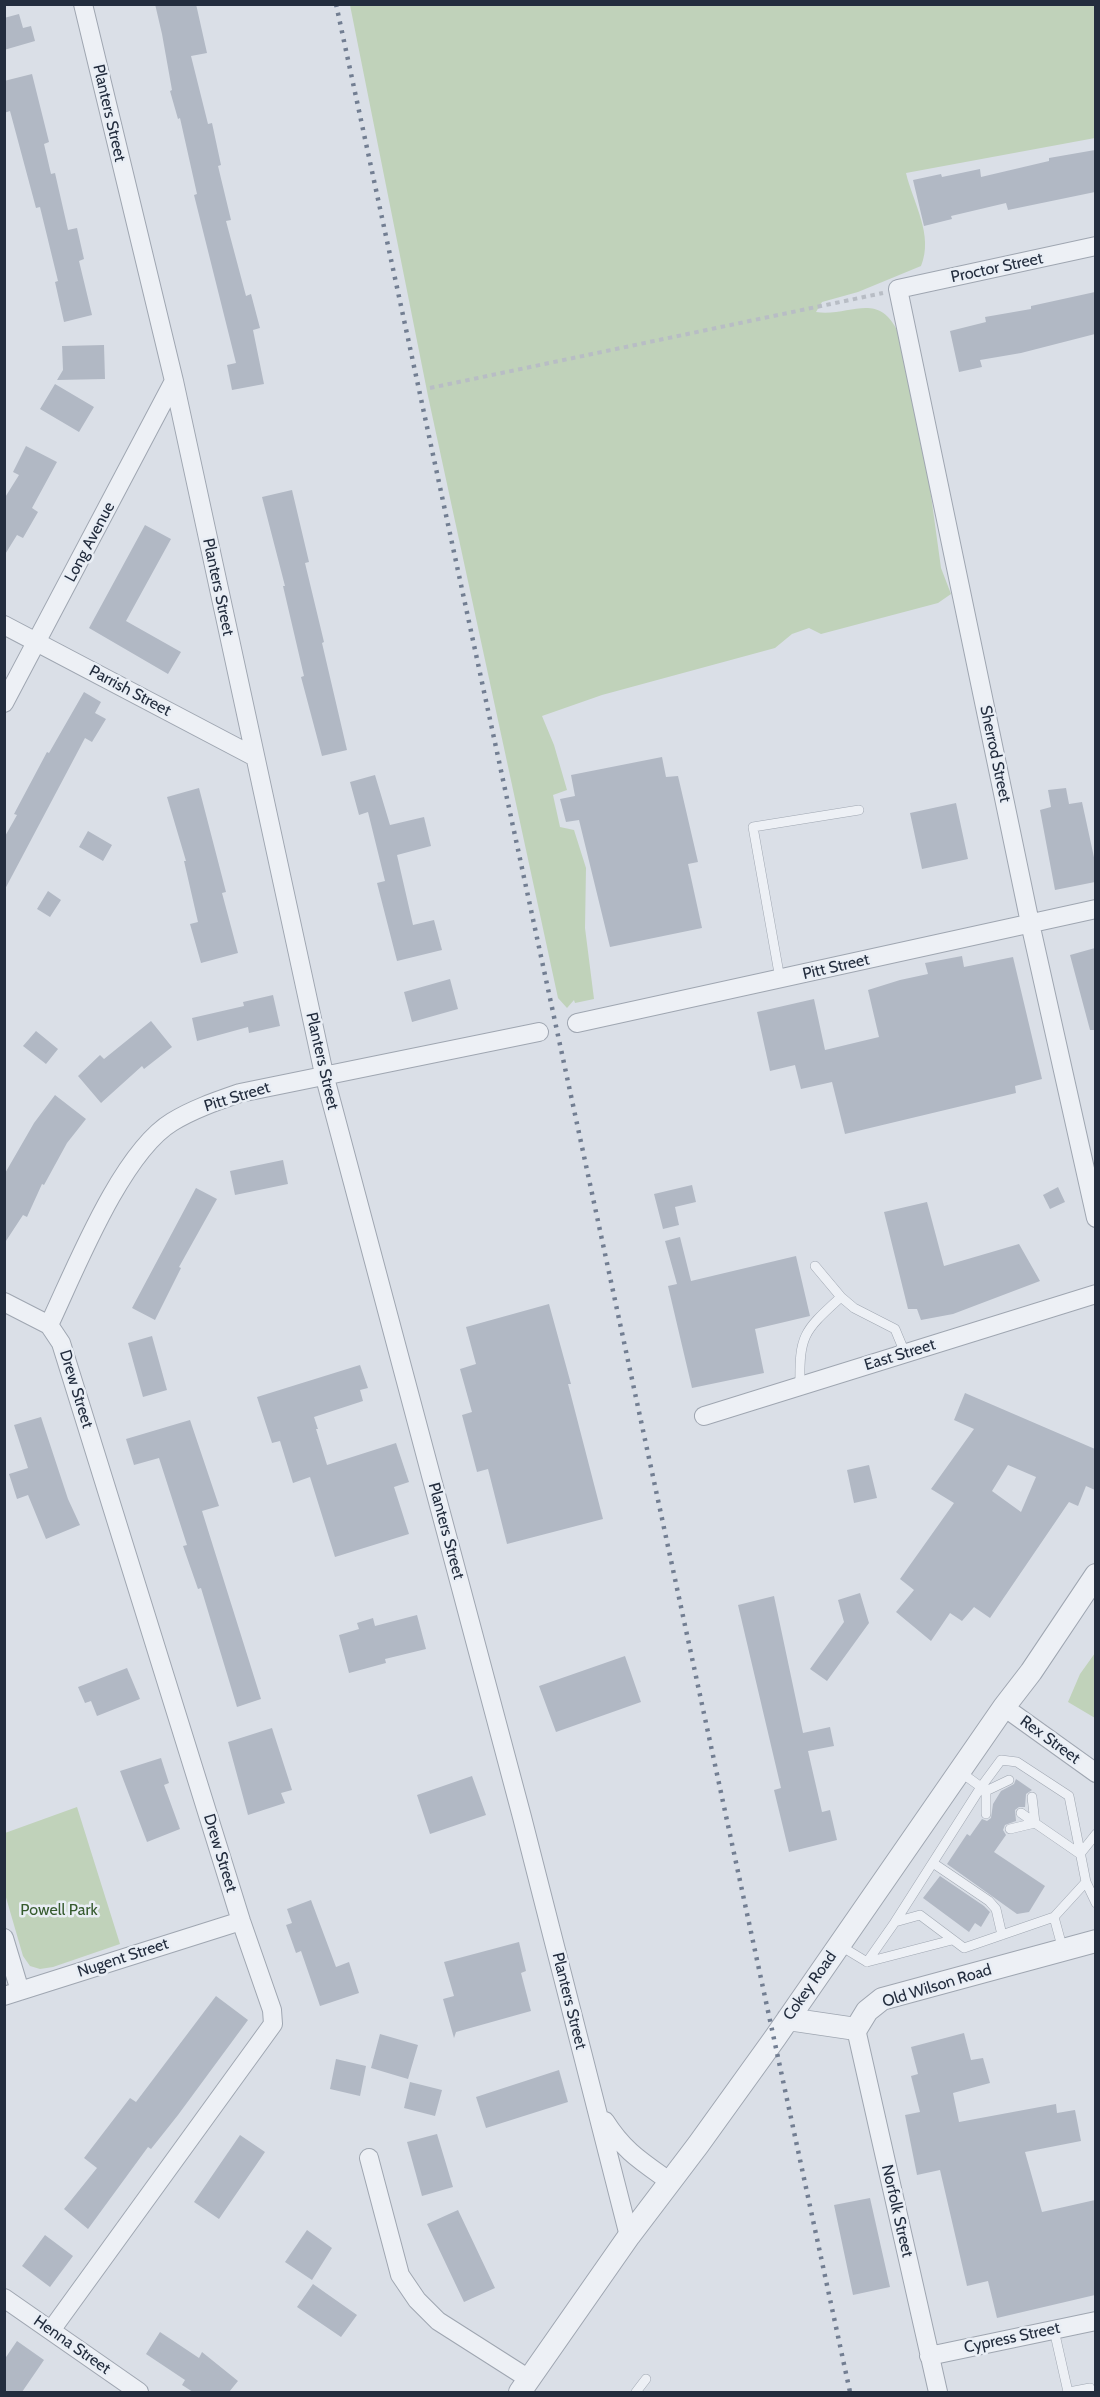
<!DOCTYPE html>
<style>
body{margin:0}
#map{position:relative;width:1100px;height:2397px;overflow:hidden;background:#dadfe7;font-family:Cabin,sans-serif}
canvas{display:block}
.frame{position:absolute;inset:0;border:6px solid #232d3e;pointer-events:none}
</style>
<div id="map">
<canvas width="1100" height="2397"></canvas>
<div class="frame"></div>
</div>
<script>
const g = document.querySelector('canvas').getContext('2d');
g.lineJoin = 'round';
function fillPath(path, color) { g.fillStyle = color; g.fill(path, 'evenodd'); }
function stroke(path, color, width, dash) { g.strokeStyle = color; g.lineWidth = width; g.lineCap = dash ? 'butt' : 'round'; g.setLineDash(dash || []); g.stroke(path); }
function drawText(font, color, halo, rows, align = 'center') {
  g.font = font + ' Cabin,sans-serif'; g.lineWidth = 5; g.setLineDash([]); g.textBaseline = 'middle'; g.strokeStyle = halo; g.fillStyle = color; for (const [text, x, y, turn = 0] of rows) {
    g.save(); g.translate(x, y); g.rotate((+turn || 0) * Math.PI / 180); g.textAlign = isNaN(turn) ? turn : align; if (halo) g.strokeText(text, 0, 0); g.fillText(text, 0, 0); g.restore();
  }
}
fillPath(new Path2D(`
 M 350,5 L 1095,5 L 1095,138 L 906,173 C 913,203 934,235 921,266 L 858,292 L 822,302 L 816,312 C 850,317 878,290 898,332 L 929,481 L 941,568 L 951,594 L 938,603 L 821,634 L 809,628 L 792,634 L 775,648 L 602,695 L 542,716 L 554,745 L 567,790 L 553,795 L 560,827 L 574,830 L 586,868 L 585,928 L 594,999 L 575,1003 L 574,1000 L 567,1008 L 558,998 L 428,396 Z
 M 1095,1653 L 1095,1718 L 1068,1702 L 1080,1674 Z
 M 77,1807 L 120,1944 L 53,1967 L 40,1969 L 30,1966 L 23,1956 L 5,1894 L 5,1833 Z`), '#c0d2ba');
fillPath(new Path2D(`
 M 155,4 L 196,4 L 207,53 L 191,56 L 208,124 L 212,123 L 221,165 L 218,166 L 231,220 L 226,221 L 246,296 L 251,294 L 260,328 L 253,330 L 264,384 L 232,390 L 227,365 L 236,363 L 194,195 L 197,194 L 180,118 L 178,119 L 170,91 L 172,90 L 162,34 Z
 M 19,14 L 23,28 L 31,26 L 35,41 L 4,50 L 4,18 Z
 M 32,74 L 49,142 L 44,144 L 51,174 L 55,173 L 68,230 L 77,228 L 84,259 L 79,261 L 92,315 L 64,322 L 55,282 L 58,281 L 40,207 L 36,208 L 10,111 L 4,113 L 4,81 Z
 M 1095,150 L 1095,192 L 1008,210 L 1006,203 L 951,216 L 952,219 L 924,226 L 913,180 L 941,174 L 942,177 L 980,169 L 981,177 L 1049,161 L 1049,158 Z
 M 1095,292 L 1095,334 L 1021,353 L 980,360 L 982,367 L 959,372 L 950,331 L 986,322 L 985,317 L 1031,309 L 1031,306 Z
 M 104,345 L 105,379 L 57,380 L 63,370 L 62,346 Z
 M 55,384 L 94,407 L 79,432 L 40,409 Z
 M 26,446 L 57,462 L 32,508 L 38,512 L 23,538 L 17,535 L 4,556 L 4,499 L 19,475 L 13,472 Z
 M 292,490 L 309,562 L 305,563 L 324,642 L 322,643 L 347,750 L 322,756 L 301,677 L 304,676 L 283,586 L 285,586 L 262,497 Z
 M 145,525 L 171,539 L 126,621 L 181,652 L 168,674 L 89,628 Z
 M 84,692 L 101,702 L 95,713 L 106,719 L 92,742 L 85,738 L 4,891 L 4,838 L 17,815 L 14,814 L 47,752 L 49,753 Z
 M 662,757 L 666,777 L 678,776 L 698,862 L 688,864 L 702,928 L 610,947 L 579,820 L 566,822 L 560,799 L 575,796 L 571,775 Z
 M 375,775 L 390,825 L 424,817 L 431,846 L 397,855 L 413,925 L 434,920 L 442,950 L 397,961 L 377,883 L 385,881 L 368,812 L 359,815 L 350,782 Z
 M 199,788 L 226,892 L 222,893 L 238,953 L 201,963 L 190,924 L 198,922 L 184,861 L 186,861 L 167,797 Z
 M 1066,788 L 1069,804 L 1082,802 L 1095,862 L 1095,882 L 1055,890 L 1040,810 L 1051,807 L 1048,790 Z
 M 956,803 L 968,859 L 922,869 L 910,813 Z
 M 88,831 L 112,845 L 103,861 L 79,847 Z
 M 48,891 L 61,900 L 50,917 L 37,909 Z
 M 1095,948 L 1095,1030 L 1090,1030 L 1070,955 Z
 M 962,956 L 964,967 L 1013,957 L 1042,1079 L 1015,1086 L 1016,1093 L 845,1134 L 832,1082 L 801,1089 L 795,1065 L 770,1071 L 757,1012 L 814,999 L 825,1050 L 879,1037 L 868,990 L 900,980 L 928,974 L 925,963 Z
 M 450,979 L 458,1009 L 412,1022 L 404,992 Z
 M 273,995 L 280,1026 L 249,1033 L 248,1027 L 197,1041 L 192,1018 L 244,1006 L 243,1002 Z
 M 151,1021 L 172,1047 L 144,1069 L 142,1066 L 101,1103 L 78,1076 L 100,1055 L 104,1059 Z
 M 36,1031 L 58,1049 L 46,1064 L 23,1046 Z
 M 55,1095 L 86,1119 L 67,1143 L 44,1185 L 42,1184 L 27,1217 L 23,1215 L 4,1244 L 4,1175 L 34,1123 Z
 M 283,1160 L 288,1184 L 235,1195 L 230,1171 Z
 M 692,1185 L 696,1202 L 675,1207 L 679,1225 L 663,1229 L 654,1194 Z
 M 1058,1187 L 1065,1202 L 1050,1209 L 1043,1195 Z
 M 196,1188 L 217,1199 L 179,1267 L 181,1268 L 155,1320 L 132,1308 Z
 M 927,1202 L 944,1266 L 1019,1244 L 1040,1281 L 953,1314 L 921,1320 L 917,1309 L 908,1309 L 884,1212 Z
 M 680,1237 L 691,1281 L 796,1256 L 810,1316 L 755,1329 L 764,1373 L 692,1388 L 668,1286 L 677,1284 L 665,1241 Z
 M 549,1304 L 571,1384 L 568,1384 L 603,1519 L 507,1544 L 488,1469 L 477,1472 L 462,1415 L 472,1412 L 460,1369 L 476,1364 L 466,1327 Z
 M 152,1336 L 167,1390 L 143,1397 L 128,1343 Z
 M 360,1365 L 368,1388 L 360,1390 L 363,1401 L 314,1417 L 318,1429 L 316,1429 L 327,1465 L 396,1443 L 409,1482 L 394,1487 L 409,1534 L 335,1557 L 310,1477 L 293,1483 L 280,1441 L 272,1443 L 257,1397 Z
 M 965,1393 L 1095,1449 L 1095,1490 L 1086,1486 L 1078,1506 L 1069,1502 L 990,1618 L 974,1607 L 962,1621 L 950,1613 L 931,1641 L 896,1612 L 914,1590 L 900,1579 L 954,1503 L 931,1489 L 974,1429 L 954,1420 ZM 1008,1465 L 1036,1477 L 1021,1512 L 992,1491 Z
 M 41,1417 L 68,1499 L 80,1525 L 46,1539 L 28,1495 L 17,1499 L 9,1474 L 28,1468 L 14,1425 Z
 M 190,1420 L 219,1506 L 202,1511 L 261,1699 L 237,1707 L 201,1588 L 198,1589 L 183,1546 L 187,1545 L 159,1458 L 134,1465 L 126,1439 Z
 M 869,1465 L 877,1498 L 854,1503 L 847,1470 Z
 M 860,1593 L 869,1623 L 827,1681 L 810,1669 L 844,1622 L 838,1600 Z
 M 774,1596 L 803,1733 L 830,1727 L 834,1746 L 808,1751 L 822,1812 L 830,1810 L 837,1840 L 789,1852 L 774,1790 L 781,1788 L 738,1605 Z
 M 417,1615 L 426,1649 L 385,1659 L 386,1663 L 349,1673 L 339,1635 L 359,1629 L 357,1623 L 373,1618 L 375,1626 Z
 M 625,1656 L 641,1702 L 556,1732 L 539,1686 Z
 M 127,1668 L 140,1699 L 97,1716 L 91,1701 L 85,1703 L 78,1687 Z
 M 272,1728 L 292,1790 L 281,1793 L 285,1803 L 248,1815 L 228,1742 Z
 M 161,1758 L 169,1783 L 164,1785 L 180,1829 L 147,1842 L 120,1771 Z
 M 472,1776 L 486,1815 L 430,1834 L 417,1795 Z
 M 1016,1779 L 1032,1790 L 1026,1794 L 1025,1807 L 1019,1807 L 1015,1810 L 1016,1821 L 1005,1825 L 1003,1830 L 1006,1835 L 994,1852 L 1045,1886 L 1029,1912 L 1017,1914 L 947,1864 L 967,1834 L 970,1836 L 982,1819 L 987,1821 L 991,1818 L 993,1804 L 1001,1791 L 1014,1784 Z
 M 940,1876 L 984,1906 L 990,1912 L 981,1927 L 975,1923 L 969,1932 L 923,1898 Z
 M 311,1900 L 336,1967 L 349,1962 L 359,1993 L 320,2006 L 301,1951 L 296,1953 L 286,1925 L 292,1923 L 287,1909 Z
 M 519,1942 L 526,1971 L 521,1973 L 531,2011 L 456,2032 L 454,2038 L 443,1999 L 454,1996 L 444,1962 Z
 M 216,1996 L 248,2020 L 178,2115 L 151,2149 L 148,2147 L 88,2229 L 64,2209 L 97,2168 L 84,2158 L 130,2098 L 136,2102 Z
 M 964,2033 L 971,2060 L 983,2058 L 990,2083 L 953,2093 L 959,2122 L 1056,2104 L 1057,2113 L 1075,2110 L 1081,2141 L 1025,2152 L 1042,2212 L 1095,2200 L 1095,2295 L 997,2318 L 988,2281 L 967,2286 L 940,2170 L 917,2175 L 905,2115 L 920,2112 L 911,2076 L 918,2074 L 911,2047 Z
 M 380,2034 L 418,2045 L 408,2079 L 371,2068 Z
 M 336,2059 L 366,2066 L 360,2096 L 330,2089 Z
 M 559,2070 L 568,2102 L 486,2128 L 476,2097 Z
 M 410,2082 L 442,2090 L 435,2116 L 404,2108 Z
 M 437,2134 L 453,2187 L 422,2196 L 407,2142 Z
 M 240,2135 L 265,2152 L 219,2219 L 194,2202 Z
 M 870,2198 L 890,2287 L 853,2295 L 834,2205 Z
 M 458,2210 L 495,2288 L 464,2302 L 427,2224 Z
 M 307,2230 L 332,2248 L 312,2280 L 285,2262 Z
 M 45,2235 L 73,2256 L 50,2287 L 22,2266 Z
 M 313,2284 L 357,2315 L 341,2337 L 297,2307 Z
 M 160,2332 L 199,2358 L 202,2352 L 238,2381 L 229,2392 L 193,2392 L 182,2385 L 185,2380 L 146,2354 Z
 M 17,2341 L 44,2360 L 22,2392 L 4,2392 L 4,2360 Z`), '#b1b8c4');
const service = new Path2D(`
 M 780,979 L 753,827 L 859,810
 M 815,1266 L 841,1297 L 854,1308 L 895,1329 L 905,1353
 M 800,1386 C 799,1334 804,1331 841,1297
 M 959,1771 L 981,1787 L 1001,1760 L 1017,1762 L 1069,1796 L 1086,1882 L 1096,1903
 M 986,1791 L 1009,1780
 M 1032,1797 L 1035,1823
 M 1021,1813 L 1035,1823
 M 1010,1829 L 1035,1823 L 1080,1854 L 1096,1834
 M 933,1863 L 989,1901 L 996,1909 L 1002,1935
 M 1054,1917 L 1086,1882
 M 895,1922 L 981,1787 L 986,1791 L 986,1814
 M 839,1945 L 867,1962 L 895,1922 L 920,1915 L 964,1948 L 1054,1917 L 1063,1950
 M 867,1962 L 952,1940
 M 1054,2330 L 1068,2392
 M 636,2392 L 646,2379
 M 1069,2392 L 1090,2388 L 1091,2392`);
const minor = new Path2D(`
 M 83,4 L 174,381 L 324,1074 L 522,1817 L 629,2236
 M 1096,246 L 898,289 L 1030,923 L 1096,1218
 M 4,625 L 255,757
 M 4,703 L 174,381
 M 577,1023 L 1096,909
 M 4,1302 L 49,1325 L 61,1343 L 241,1921 L 272,2010 L 273,2024 L 52,2329
 M 49,1325 C 75,1270 121,1153 172,1122 C 193,1109 217,1101 240,1093 L 539,1032
 M 704,1416 L 1096,1294
 M 1004,1707 L 1096,1773
 M 4,1938 L 20,1991
 M 4,1996 L 241,1921
 M 856,2029 L 938,2392
 M 605,2121 C 624,2151 641,2161 669,2181
 M 369,2158 L 400,2275 L 417,2300 L 438,2321 L 529,2379
 M 4,2298 L 139,2392
 M 929,2356 L 1096,2321`);
const tertiary = new Path2D(`
 M 788,2019 L 856,2029 L 867,2011 L 882,1999 L 1096,1941
 M 520,2392 L 629,2236 L 698,2145 L 775,2038 L 1004,1707 L 1031,1672 L 1096,1575`);
stroke(service, '#9fa6b1', 10);
stroke(minor, '#9fa6b1', 20);
stroke(tertiary, '#9fa6b1', 24);
stroke(new Path2D(`
 M 430,388 L 883,293`), '#b8bdc5', 4, [4.5, 4.5]);
stroke(service, '#edf0f5', 9);
stroke(minor, '#edf0f5', 18);
stroke(tertiary, '#edf0f5', 22);
stroke(new Path2D(`
 M 336,4 L 850,2392`), '#727e92', 4.5, [3, 6]);
drawText('16px', '#232d3e', '#e9eef5', [
 ["Planters Street",109,113,77],
 ["Proctor Street",997,268,-12],
 ["Long Avenue",90,542,-62],
 ["Planters Street",218,587,78],
 ["Parrish Street",130,691,28],
 ["Sherrod Street",995,754,78],
 ["Pitt Street",836,967,-13],
 ["Planters Street",322,1061,77],
 ["Pitt Street",237,1097,-17],
 ["East Street",900,1355,-17],
 ["Drew Street",76,1389,73],
 ["Planters Street",446,1531,75],
 ["Rex Street",1050,1740,36],
 ["Drew Street",220,1853,73],
 ["Nugent Street",123,1958,-18],
 ["Cokey Road",810,1986,-55],
 ["Old Wilson Road",937,1986,-17],
 ["Planters Street",569,2001,76],
 ["Norfolk Street",897,2211,77],
 ["Cypress Street",1012,2338,-12],
 ["Henna Street",72,2345,35]
]);
drawText('16px', '#375b2f', '#e9eef5', [
 ["Powell Park",59,1910]
]);
</script>
